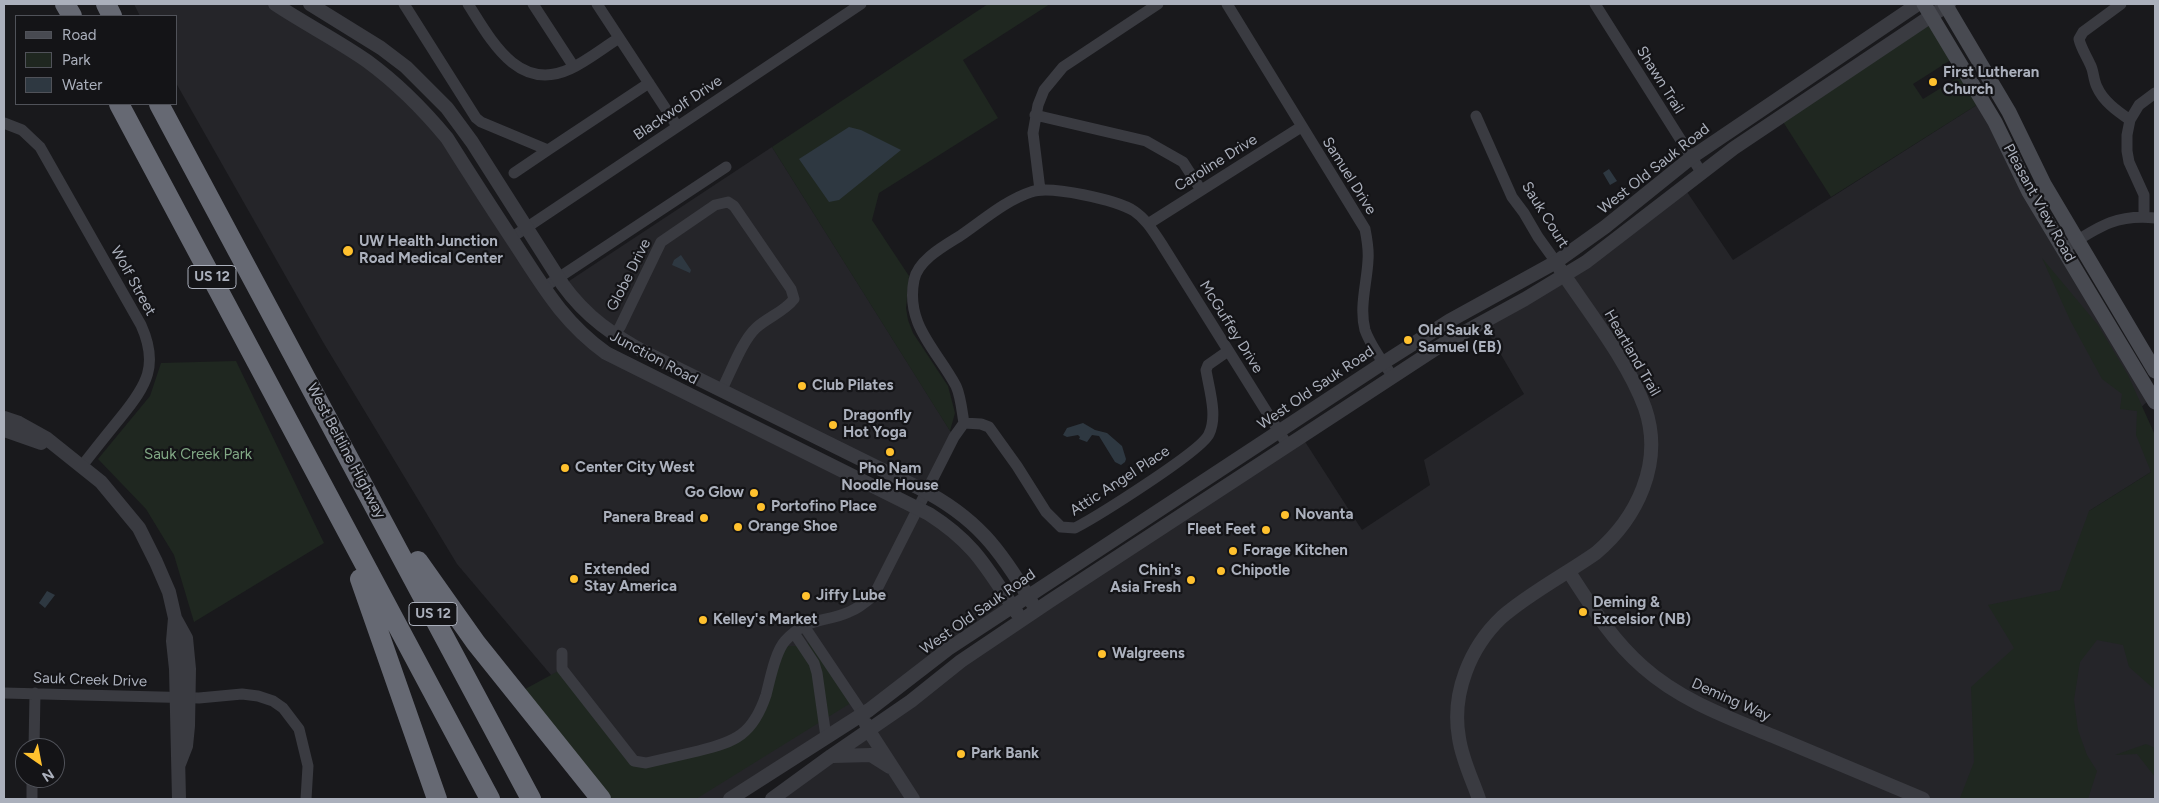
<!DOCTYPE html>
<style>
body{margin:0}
#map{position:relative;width:2159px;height:803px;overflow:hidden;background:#19191c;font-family:Figtree,sans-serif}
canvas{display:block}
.frame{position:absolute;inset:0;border:5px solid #abb0bc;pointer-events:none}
.legend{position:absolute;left:15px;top:15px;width:162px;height:90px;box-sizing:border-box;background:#141417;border:1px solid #505259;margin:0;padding:6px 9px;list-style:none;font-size:15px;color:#abb0bc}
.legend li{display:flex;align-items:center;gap:10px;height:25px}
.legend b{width:25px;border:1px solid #505259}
.north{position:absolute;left:15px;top:738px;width:50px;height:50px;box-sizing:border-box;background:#141417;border:1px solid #505259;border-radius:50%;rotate:147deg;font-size:14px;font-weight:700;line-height:20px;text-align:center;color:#abb0bc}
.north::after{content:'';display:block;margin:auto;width:18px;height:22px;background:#ffc12e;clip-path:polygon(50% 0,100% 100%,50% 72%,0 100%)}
</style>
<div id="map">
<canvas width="2159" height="803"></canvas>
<div class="frame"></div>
<ul class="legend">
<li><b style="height:6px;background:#484a51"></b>Road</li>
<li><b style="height:14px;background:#1f2720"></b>Park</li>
<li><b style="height:14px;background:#2e3841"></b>Water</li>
</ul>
<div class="north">N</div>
</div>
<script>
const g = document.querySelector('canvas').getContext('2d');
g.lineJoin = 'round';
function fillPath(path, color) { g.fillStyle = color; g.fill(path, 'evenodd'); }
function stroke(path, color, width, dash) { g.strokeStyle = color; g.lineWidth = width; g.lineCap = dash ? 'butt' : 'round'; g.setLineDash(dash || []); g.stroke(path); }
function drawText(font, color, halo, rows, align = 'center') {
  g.font = font + ' Figtree,sans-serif'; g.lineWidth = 4.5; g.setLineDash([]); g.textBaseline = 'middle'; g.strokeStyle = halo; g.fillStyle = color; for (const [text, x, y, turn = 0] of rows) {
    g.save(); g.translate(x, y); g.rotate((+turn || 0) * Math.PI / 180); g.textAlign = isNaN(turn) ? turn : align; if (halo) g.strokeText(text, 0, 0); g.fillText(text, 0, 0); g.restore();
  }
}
fillPath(new Path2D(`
 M 134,4 L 275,4 L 414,101 L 577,330 L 947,525 L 1012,606 L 730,799 L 656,799 L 457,564 L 323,342 L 176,83 L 176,16 L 140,16 Z
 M 1983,101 L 2148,401 L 2137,411 L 2151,472 L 2089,511 L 2155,654 L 2155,799 L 772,799 L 831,756 L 1302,437 L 1362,530 L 1430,485 L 1424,460 L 1524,394 L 1482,322 L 1525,299 L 1683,186 L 1733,260 Z
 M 772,147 L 954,437 L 927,492 L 648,354 L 563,285 Z`), '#252529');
fillPath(new Path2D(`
 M 988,4 L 1050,4 L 963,60 L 998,118 L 879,193 L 872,220 L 909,276 L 906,308 L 908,320 L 913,333 L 948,386 L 955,413 L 950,431 L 772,147 Z
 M 1932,16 L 1957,56 L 1913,84 L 1923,99 L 1967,72 L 1983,101 L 1831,197 L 1780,117 Z
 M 2042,258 L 2098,325 L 2128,375 L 2155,435 L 2155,690 L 2129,667 L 2123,645 L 2097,640 L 2080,662 L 2074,700 L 2078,730 L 2087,755 L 2097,771 L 2088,799 L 1960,798 L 1974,762 L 1971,687 L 2014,648 L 1988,605 L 2060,590 L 2089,511 L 2151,472 L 2136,435 L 2137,411 L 2120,409 L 2122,394 L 2102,379 L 2070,320 Z
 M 236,361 L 324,543 L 194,622 L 174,555 L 146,509 L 98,459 L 150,396 L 161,363 Z
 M 813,640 L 854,701 L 696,799 L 601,799 L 516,694 L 562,669 L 634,761 L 646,763 L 745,733 L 781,646 L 803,646 Z
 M 2146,744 L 2155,748 L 2155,777 L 2137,754 L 2115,755 Z`), '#1f2720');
fillPath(new Path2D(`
 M 849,127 L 861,130 L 901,150 L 839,200 L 829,202 L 799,159 Z
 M 1609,169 L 1617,181 L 1610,185 L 1603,173 Z
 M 681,255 L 691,270 L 690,273 L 672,265 L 674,260 Z
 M 1083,423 L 1095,430 L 1107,433 L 1122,446 L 1126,459 L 1125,462 L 1121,465 L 1115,462 L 1099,436 L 1092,435 L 1087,442 L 1079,439 L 1080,437 L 1078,435 L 1067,437 L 1063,435 L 1067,428 Z
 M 47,591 L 55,595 L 45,608 L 39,603 Z`), '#2e3841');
stroke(new Path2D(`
 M 404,4 L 476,118 L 481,122 L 548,150 L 649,83
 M 468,4 C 491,40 518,93 570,69 C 587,61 603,48 619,38
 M 533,4 L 574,67
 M 597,4 L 677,126
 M 1227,4 L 1365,229 C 1367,239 1369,249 1368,260 C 1367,283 1359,307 1365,330 C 1371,347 1383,362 1393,377
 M 1595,4 L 1701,172
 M 2121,4 L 2083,32 L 2079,39 C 2081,48 2086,55 2090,64 C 2094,71 2093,79 2097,87 C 2103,101 2117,111 2130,120 L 2139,105 L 2155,93
 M 1035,115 L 1146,141 L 1183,162 L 1201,190
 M 1476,116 L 1512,197 L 1524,213 L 1538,237 L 1556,262
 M 2130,120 L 2127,135 L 2127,151 L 2129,162 L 2144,195 L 2144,217
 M 4,123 L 22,130 L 40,147 L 141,325 C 159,365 147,385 121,417 C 108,433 95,449 82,466
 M 514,173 L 548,150
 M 1040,190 L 1033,133 L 1038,105 L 1044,90 L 1063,67 L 1158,4
 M 1148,224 L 1301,127
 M 511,238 L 861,4
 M 2064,249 C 2097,228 2114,214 2155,218
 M 543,288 L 726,167
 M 614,335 L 620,327 L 661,242 L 715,205 L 728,202 L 734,206 L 791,289 L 794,299 C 784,312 768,317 756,328 C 742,341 731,372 722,389
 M 964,423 C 962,412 961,397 956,386 C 937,350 905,325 914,280 C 918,260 944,246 960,236 C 982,221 1006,200 1031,192 C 1050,185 1117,200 1134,211 C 1146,219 1153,231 1161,243 L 1288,446
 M 804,626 L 863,714
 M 794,633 L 814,663 L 817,673 L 826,737
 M 562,653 L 562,669 L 634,761 L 646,763 C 663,759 681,755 698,751 C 736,742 753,734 766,695 C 770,680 775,652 785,641 C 806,617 824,623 849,612 C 859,608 866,602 874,595 L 954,437 L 964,423 L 981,424 L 989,427 L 1017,466 L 1046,512 L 1061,527 L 1075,528 C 1096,517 1202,451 1209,434 C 1218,416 1209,389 1206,370 L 1208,365 L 1228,351
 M 4,693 L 199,698 L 242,694 L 258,696 L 273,701 L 283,708 L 299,729 L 308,766 L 306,799
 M 34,748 L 35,693
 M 32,799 L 32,778`), '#3a3b41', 11);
stroke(new Path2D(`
 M 275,4 C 305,24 337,40 367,61 C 397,83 423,109 447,138 C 469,173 491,207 514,242 C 543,286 562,321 606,353 L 929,514 C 976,544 987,569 1017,613
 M 310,4 L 381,48 L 406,67 L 447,108 L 472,142 L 563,285 C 586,317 614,336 648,354 L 919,488 C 976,517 1000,549 1032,603
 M 4,418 L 19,423 L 46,438 L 101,482 L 139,528 L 156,562 L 169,592 L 175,618 L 186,638 L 189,669 L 188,726 L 186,746 L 179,764
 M 4,430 L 41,443
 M 1569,572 C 1591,606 1612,640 1643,667 C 1680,700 1727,717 1773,736 C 1823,757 1873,778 1923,799
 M 175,618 L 173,641 L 176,669 L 179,799
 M 866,724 L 869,731 L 913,799
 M 833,756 L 871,755 L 890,767
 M 730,799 L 869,710 L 948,649 L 1383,363 L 1449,321 L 1556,262 L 1605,227 L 1692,157 L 1918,4
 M 772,799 L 831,756 L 911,701 L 961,661 L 1050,601 L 1443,344 L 1525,299 L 1586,262 L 1734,148 L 1949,4
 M 1479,799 C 1472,779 1462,759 1459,738 C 1451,694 1470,647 1502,617 C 1528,594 1566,574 1596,553 C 1637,518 1664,463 1645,408 C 1628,361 1588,311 1560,269`), '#3a3b41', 14);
stroke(new Path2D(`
 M 1924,4 L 1995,122 L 2029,192 L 2155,402
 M 1945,4 L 2009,112 L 2044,184 L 2155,371`), '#484a51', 15);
stroke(new Path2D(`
 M 65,4 L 72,16
 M 106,4 L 112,16
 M 119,104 L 490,799
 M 159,104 L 531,799
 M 418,561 L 476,643 L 601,799
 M 360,579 L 437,799`), '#666973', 20);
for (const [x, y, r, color] of [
 [1933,82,5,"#ffc12e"],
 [348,251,6,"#ffc12e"],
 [1408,340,5,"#ffc12e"],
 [802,386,5,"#ffc12e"],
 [833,425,5,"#ffc12e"],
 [890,452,5,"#ffc12e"],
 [565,468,5,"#ffc12e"],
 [754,493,5,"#ffc12e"],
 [761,507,5,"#ffc12e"],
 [1285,515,5,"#ffc12e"],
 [704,518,5,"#ffc12e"],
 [738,527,5,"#ffc12e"],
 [1266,530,5,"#ffc12e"],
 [1233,551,5,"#ffc12e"],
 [1221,571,5,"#ffc12e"],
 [574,579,5,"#ffc12e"],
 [1191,580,5,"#ffc12e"],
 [806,596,5,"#ffc12e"],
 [1583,612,5,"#ffc12e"],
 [703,620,5,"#ffc12e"],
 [1102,654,5,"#ffc12e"],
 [961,754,5,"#ffc12e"]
]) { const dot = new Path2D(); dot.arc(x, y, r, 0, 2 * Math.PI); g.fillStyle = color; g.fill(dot); stroke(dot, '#141417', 2); }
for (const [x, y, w] of [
 [212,277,48],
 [433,614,48]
]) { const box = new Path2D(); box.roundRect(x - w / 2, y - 11.5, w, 23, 4); g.fillStyle = '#141417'; g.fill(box); stroke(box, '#abb0bc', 1); }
drawText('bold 14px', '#abb0bc', null, [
 ["US 12",212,277],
 ["US 12",433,614]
]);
drawText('bold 15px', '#abb0bc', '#141417', [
 ["First Lutheran",1943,73],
 ["Church",1943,90],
 ["UW Health Junction",359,242],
 ["Road Medical Center",359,259],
 ["Old Sauk &",1418,331],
 ["Samuel (EB)",1418,348],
 ["Club Pilates",812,386],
 ["Dragonfly",843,416],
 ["Hot Yoga",843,433],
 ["Center City West",575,468],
 ["Pho Nam",890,469,"center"],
 ["Noodle House",890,486,"center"],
 ["Go Glow",744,493,"right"],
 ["Portofino Place",771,507],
 ["Novanta",1295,515],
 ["Panera Bread",694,518,"right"],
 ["Orange Shoe",748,527],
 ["Fleet Feet",1256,530,"right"],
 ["Forage Kitchen",1243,551],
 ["Extended",584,570],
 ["Stay America",584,587],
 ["Chin's",1181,571,"right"],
 ["Asia Fresh",1181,588,"right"],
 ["Chipotle",1231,571],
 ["Jiffy Lube",816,596],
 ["Deming &",1593,603],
 ["Excelsior (NB)",1593,620],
 ["Kelley's Market",713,620],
 ["Walgreens",1112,654],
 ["Park Bank",971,754]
], 'left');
drawText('15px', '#abb0bc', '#141417', [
 ["Shawn Trail",1660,80,58],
 ["Blackwolf Drive",678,108,-34],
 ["Caroline Drive",1216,163,-32],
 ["West Old Sauk Road",1654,169,-38],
 ["Samuel Drive",1349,176,58],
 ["Pleasant View Road",2039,203,61],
 ["Sauk Court",1545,215,58],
 ["Globe Drive",629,275,-63],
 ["Wolf Street",133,281,61],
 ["McGuffey Drive",1231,327,58],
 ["Heartland Trail",1632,353,60],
 ["Junction Road",654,358,28],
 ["West Old Sauk Road",1316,388,-34],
 ["West Beltline Highway",346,451,62],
 ["Attic Angel Place",1120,481,-33],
 ["West Old Sauk Road",978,612,-35],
 ["Sauk Creek Drive",90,680,2],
 ["Deming Way",1731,700,24]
]);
drawText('15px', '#81a885', '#141417', [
 ["Sauk Creek Park",198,455]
]);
</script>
